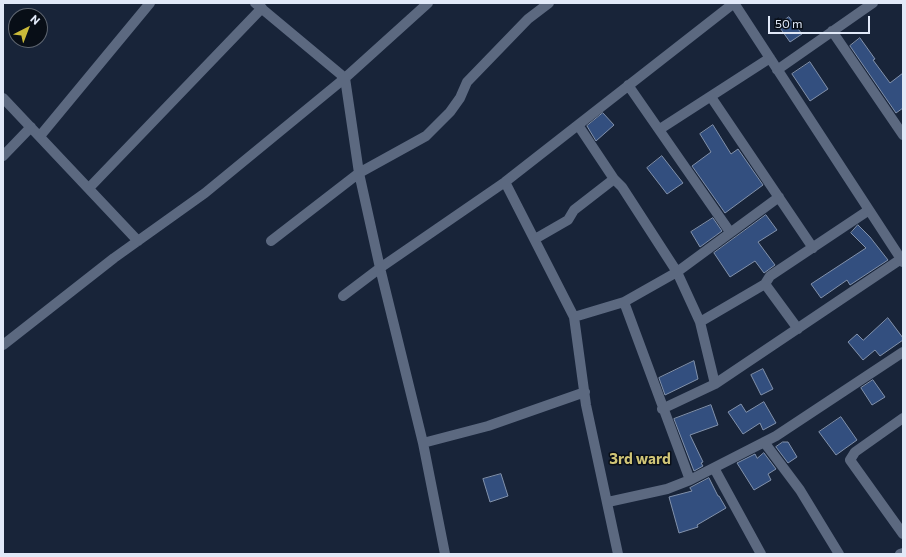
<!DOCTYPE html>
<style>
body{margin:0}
#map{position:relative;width:906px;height:557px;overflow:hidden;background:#182439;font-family:Commissioner,sans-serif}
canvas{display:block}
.frame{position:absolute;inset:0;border:4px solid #e1e9f8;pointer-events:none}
.north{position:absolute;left:8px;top:8px;width:40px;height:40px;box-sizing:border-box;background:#080e17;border:1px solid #5f6671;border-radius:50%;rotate:42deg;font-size:11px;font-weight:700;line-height:16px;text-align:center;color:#e1e9f8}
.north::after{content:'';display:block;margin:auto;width:14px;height:18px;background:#cbba39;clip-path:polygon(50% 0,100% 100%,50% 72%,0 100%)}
.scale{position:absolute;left:768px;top:16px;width:102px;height:18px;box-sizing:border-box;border:2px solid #e1e9f8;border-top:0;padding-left:5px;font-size:12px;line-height:14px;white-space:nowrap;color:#e1e9f8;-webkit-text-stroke:3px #080e17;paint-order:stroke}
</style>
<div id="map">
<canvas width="906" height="557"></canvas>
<div class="frame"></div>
<div class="north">N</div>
<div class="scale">50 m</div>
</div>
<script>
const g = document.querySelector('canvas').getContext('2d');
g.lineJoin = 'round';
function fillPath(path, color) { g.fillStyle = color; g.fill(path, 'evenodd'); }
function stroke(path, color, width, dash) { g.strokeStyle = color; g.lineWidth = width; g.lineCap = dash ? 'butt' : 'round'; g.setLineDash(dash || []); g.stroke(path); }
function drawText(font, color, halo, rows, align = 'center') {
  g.font = font + ' Commissioner,sans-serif'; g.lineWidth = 3; g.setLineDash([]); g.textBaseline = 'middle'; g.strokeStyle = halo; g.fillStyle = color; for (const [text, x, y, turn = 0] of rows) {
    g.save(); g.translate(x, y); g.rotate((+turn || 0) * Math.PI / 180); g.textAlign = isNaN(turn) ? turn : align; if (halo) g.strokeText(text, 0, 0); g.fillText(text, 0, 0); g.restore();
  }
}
const building = new Path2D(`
 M 789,17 L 802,34 L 790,42 L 778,25 Z
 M 860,38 L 875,59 L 873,60 L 890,83 L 903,73 L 903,108 L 896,113 L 850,46 Z
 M 810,62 L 828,89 L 810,101 L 792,74 Z
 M 603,113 L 614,125 L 596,141 L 587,126 Z
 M 713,125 L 731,154 L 738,149 L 763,185 L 725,213 L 692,166 L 711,152 L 700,134 Z
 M 662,156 L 683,183 L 667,194 L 647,168 Z
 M 766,215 L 777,230 L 758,242 L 775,265 L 764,273 L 755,261 L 730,277 L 714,253 Z
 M 713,218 L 722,231 L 700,247 L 691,232 Z
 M 858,225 L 870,237 L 888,260 L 850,285 L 847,280 L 821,298 L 811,284 L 866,248 L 851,233 Z
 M 888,318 L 903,338 L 903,340 L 880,356 L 875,350 L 863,360 L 848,342 L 857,334 L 863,340 Z
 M 694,361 L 698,379 L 665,395 L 659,378 Z
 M 763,369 L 773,389 L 761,395 L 751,375 Z
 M 873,380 L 885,397 L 872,405 L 861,388 Z
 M 764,402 L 776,423 L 763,430 L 760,423 L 743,434 L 728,412 L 741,404 L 746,412 Z
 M 711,405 L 718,425 L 690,435 L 703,462 L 701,463 L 703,466 L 694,471 L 674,419 Z
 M 841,417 L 857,440 L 836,455 L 819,432 Z
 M 783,442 L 788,442 L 797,457 L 788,463 L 776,447 Z
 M 764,453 L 776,469 L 768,474 L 771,480 L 754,490 L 737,463 L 755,454 L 757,458 Z
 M 501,474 L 508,496 L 490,502 L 483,479 Z
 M 709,478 L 718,496 L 719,496 L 726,508 L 697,525 L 698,527 L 679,533 L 669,497 L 692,491 L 690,488 Z`);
fillPath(building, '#334f7f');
stroke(building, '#8292ac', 1);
stroke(new Path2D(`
 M 255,3 L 345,78 L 359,173 L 380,268 L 423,443 L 445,554
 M 734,3 L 903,262
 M 832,31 L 903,135
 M 777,70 L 873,3
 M 628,85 L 730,232
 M 711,97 L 813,248
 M 3,98 L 138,241
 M 578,125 L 614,179 L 622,187 L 677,272 L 700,322 L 715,384
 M 660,129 L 770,58
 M 40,136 L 150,3
 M 3,156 L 31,127
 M 505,182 L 574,317 L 586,405 L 618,554
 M 89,188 L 262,8
 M 535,239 L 568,220 L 574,210 L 614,179
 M 271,241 L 359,173 L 426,136 L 450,112 L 460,98 L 467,82 L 528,19 L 549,3
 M 765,284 L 798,329
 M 343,296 L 380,268 L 505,182 L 734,3
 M 624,302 L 690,480
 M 574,317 L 624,302 L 677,272 L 779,197
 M 700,322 L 765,284 L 770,276 L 869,210
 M 3,345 L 114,258 L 205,193 L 345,78 L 428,3
 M 662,409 L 715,384 L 901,259
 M 903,418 L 855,452 L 850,460 L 903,534
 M 764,442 L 800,490 L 839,554
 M 423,443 L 488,426 L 585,392
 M 714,468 L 761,554
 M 608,502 L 667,489 L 690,480 L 776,436 L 903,352
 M 900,554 L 903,553`), '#5c6980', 10);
drawText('bold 15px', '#d0c577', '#080e17', [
 ["3rd ward",640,459]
]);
</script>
